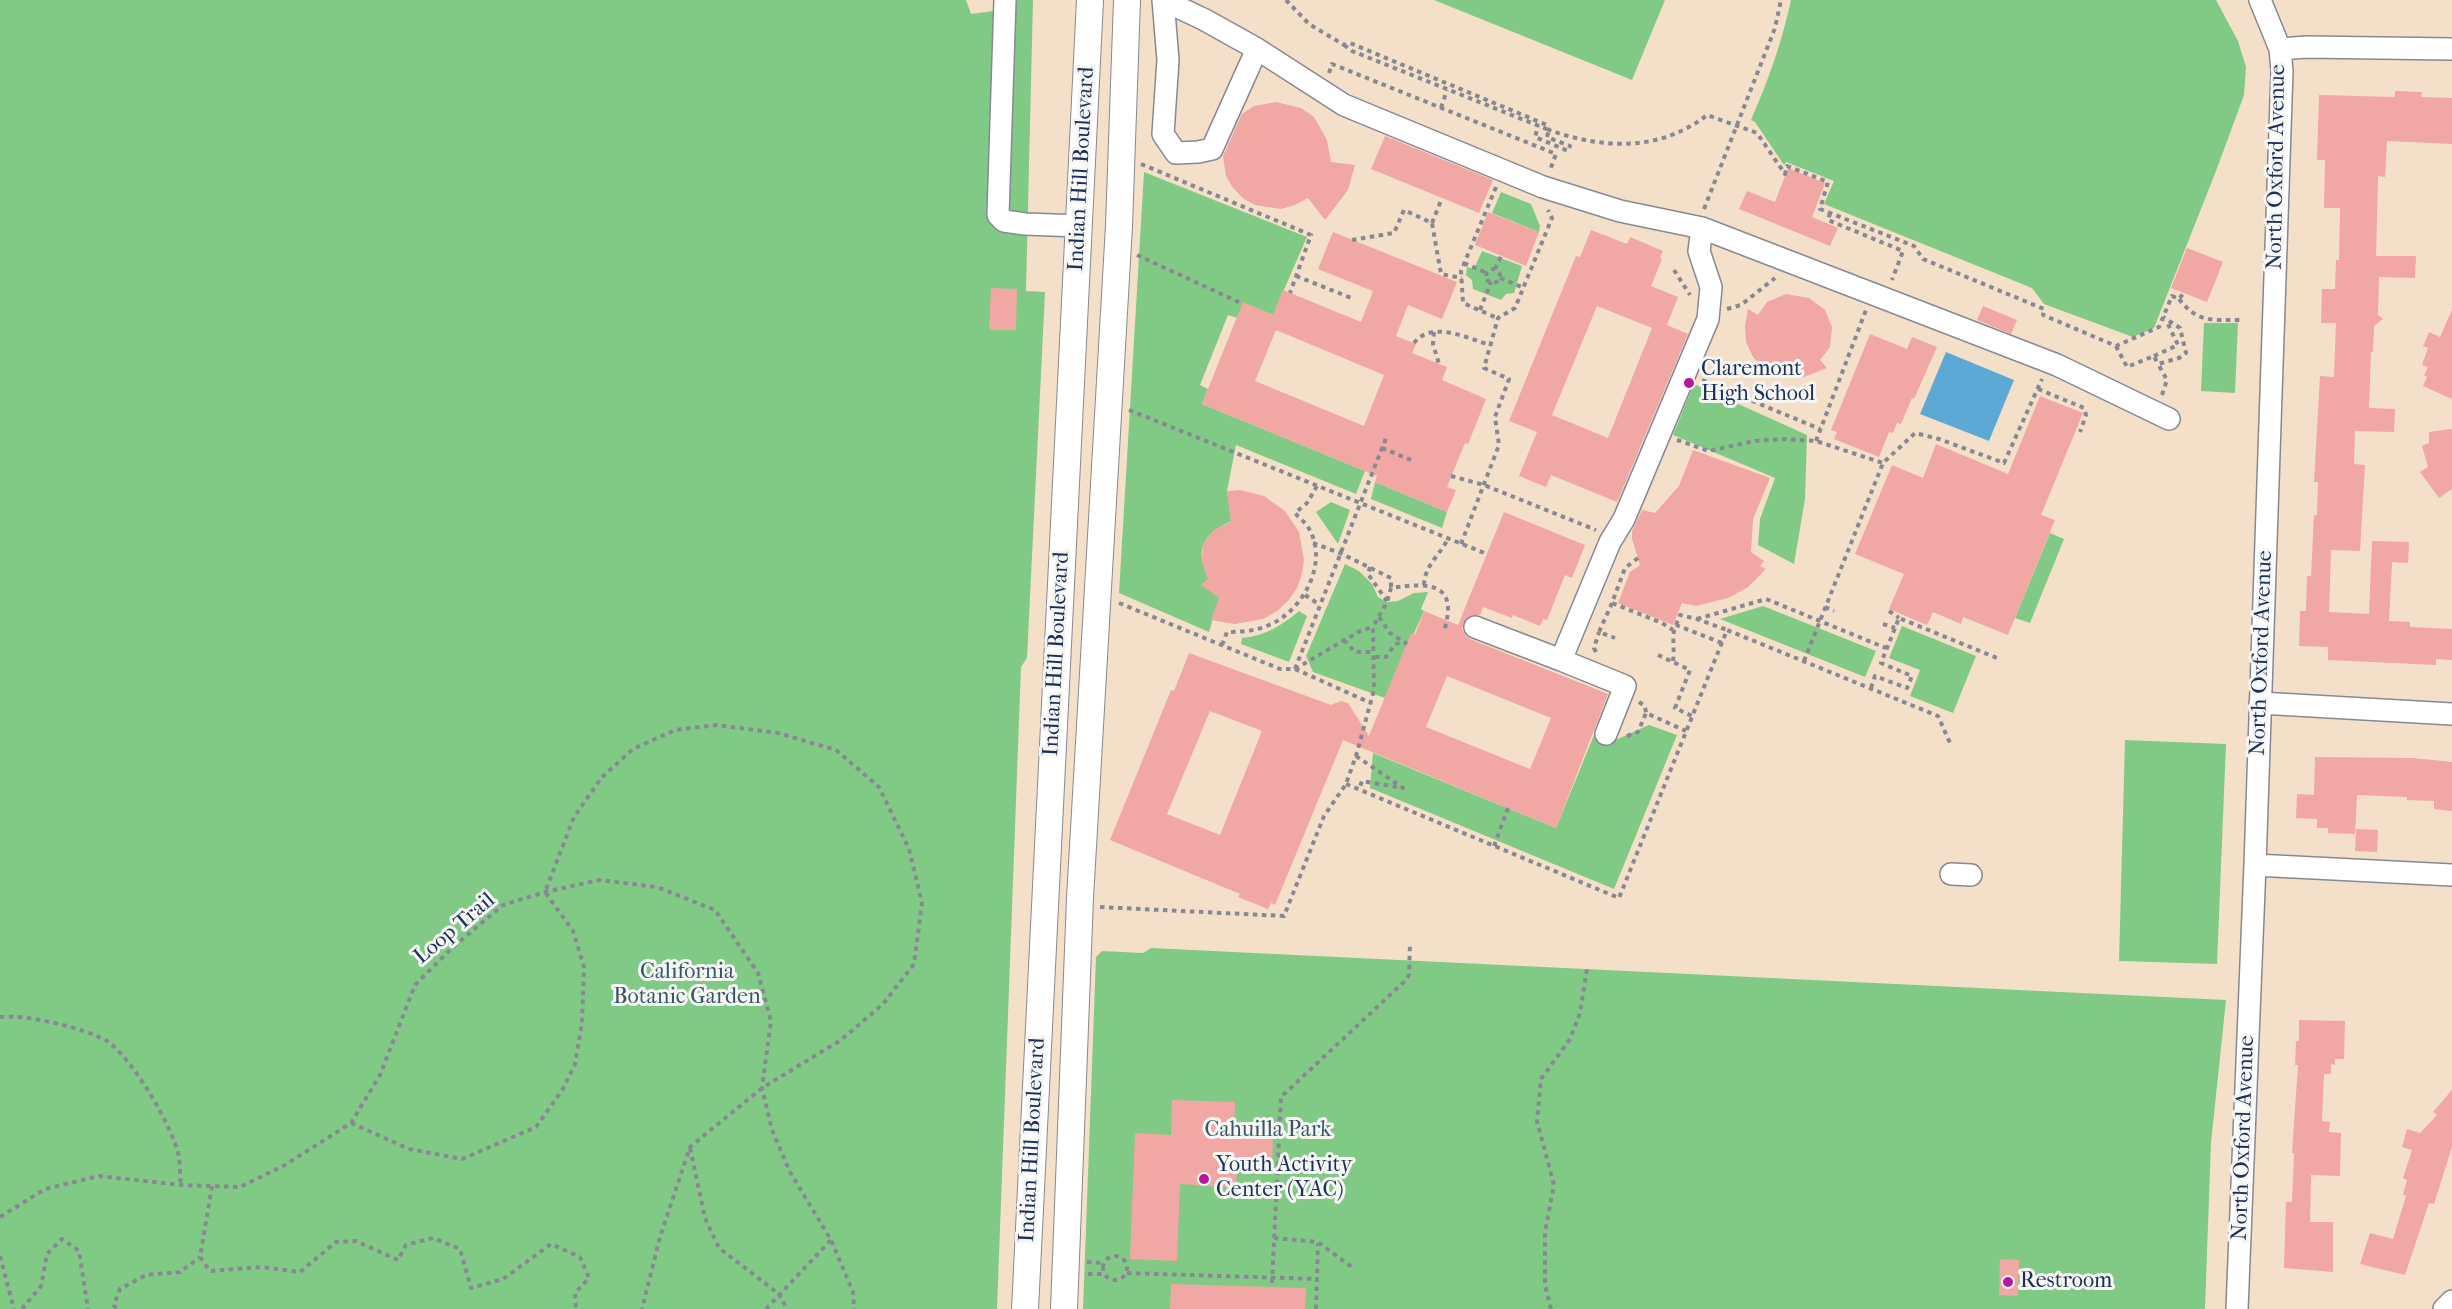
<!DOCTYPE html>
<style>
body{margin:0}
canvas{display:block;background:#f4e0c8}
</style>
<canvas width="2452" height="1309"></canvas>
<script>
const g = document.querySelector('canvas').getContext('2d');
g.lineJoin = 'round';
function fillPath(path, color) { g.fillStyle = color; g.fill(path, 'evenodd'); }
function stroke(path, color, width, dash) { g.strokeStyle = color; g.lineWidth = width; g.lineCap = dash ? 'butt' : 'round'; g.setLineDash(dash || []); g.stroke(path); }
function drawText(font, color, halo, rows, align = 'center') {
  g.font = font + ' "IM FELL French Canon",serif'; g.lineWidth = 6; g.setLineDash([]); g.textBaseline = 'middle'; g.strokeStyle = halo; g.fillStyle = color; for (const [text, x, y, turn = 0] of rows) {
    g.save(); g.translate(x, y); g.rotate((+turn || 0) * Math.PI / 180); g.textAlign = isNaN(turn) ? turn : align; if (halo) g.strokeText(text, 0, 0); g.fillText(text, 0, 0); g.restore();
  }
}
fillPath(new Path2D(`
 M 0,0 L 966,0 L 971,14 L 1016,8 L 1017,0 L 1033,0 L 1026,291 L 1045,292 L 1027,658 L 1021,667 L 997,1309 L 0,1309 Z
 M 1434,0 L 1665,0 L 1632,80 Z
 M 1791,0 L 2216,0 L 2238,41 L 2246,67 L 2244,95 L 2216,171 L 2154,328 L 2133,337 L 2044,304 L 2032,288 L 1824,204 L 1834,181 L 1786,162 L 1784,165 L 1755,122 L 1751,120 C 1768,81 1782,42 1791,0 Z
 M 1144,172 L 1307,237 L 1273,315 L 1244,303 L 1238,318 L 1228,315 L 1200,385 L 1208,389 L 1202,404 L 1365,471 L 1356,494 L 1236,445 L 1227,491 L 1232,521 C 1188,540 1200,564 1219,598 L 1209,632 L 1119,593 Z
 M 1501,192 L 1531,204 L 1540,226 L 1539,232 L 1492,213 Z
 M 1482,251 L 1522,266 L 1514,293 L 1506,294 L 1501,300 L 1473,289 L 1472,280 L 1466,275 L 1467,267 L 1474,269 Z
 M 2204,323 L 2238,323 L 2235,393 L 2201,391 Z
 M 1694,384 L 1807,435 L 1805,499 L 1794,564 L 1758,545 L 1760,519 L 1775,478 L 1673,435 Z
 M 1375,482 L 1447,512 L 1442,528 L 1371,499 Z
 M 1331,502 L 1350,510 L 1338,544 L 1316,512 Z
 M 2050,533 L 2064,539 L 2030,623 L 2015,618 Z
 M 1345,564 L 1359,571 L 1372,584 L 1378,597 L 1387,602 L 1398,601 L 1414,593 L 1428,592 L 1421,609 L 1424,611 L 1385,698 L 1313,672 L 1306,656 Z
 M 1763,606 L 1876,651 L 1865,677 L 1720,619 Z
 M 1299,611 L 1307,616 L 1289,662 L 1241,644 L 1242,638 C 1265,636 1281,626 1299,611 Z
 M 1902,626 L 1976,656 L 1953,713 L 1910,696 L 1920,670 L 1889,658 Z
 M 1649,725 L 1677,735 L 1614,889 L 1370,788 L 1373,753 L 1556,828 L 1594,735 L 1611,742 Z
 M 2125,740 L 2226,744 L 2217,964 L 2119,961 Z
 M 1151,948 L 2226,1000 L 2211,1143 L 2205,1309 L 1083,1309 L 1096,957 L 1102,951 L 1143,953 Z`), '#81ca86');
fillPath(new Path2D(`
 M 1946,352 L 2014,380 L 1989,441 L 1920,414 Z`), '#5da9d6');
fillPath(new Path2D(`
 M 2395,91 L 2422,92 L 2421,97 L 2452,98 L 2452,144 L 2387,141 L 2385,177 L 2378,176 L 2376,256 L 2416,256 L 2415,278 L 2379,277 L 2378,315 L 2383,319 L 2374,326 L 2373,352 L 2371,352 L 2369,408 L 2395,409 L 2394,432 L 2355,431 L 2354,464 L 2365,465 L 2360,551 L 2331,550 L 2329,612 L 2369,614 L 2372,541 L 2409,542 L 2408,563 L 2392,562 L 2389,621 L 2410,622 L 2410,627 L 2452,629 L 2452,660 L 2436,659 L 2436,665 L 2328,660 L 2328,647 L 2299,646 L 2300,611 L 2306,611 L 2307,576 L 2311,576 L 2314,515 L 2317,515 L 2318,482 L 2314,482 L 2320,376 L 2334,377 L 2336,323 L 2321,323 L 2322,289 L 2335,289 L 2336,260 L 2339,260 L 2340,208 L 2324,208 L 2325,160 L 2317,160 L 2319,95 L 2395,97 Z
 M 1276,102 L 1301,108 L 1314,117 L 1327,140 L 1331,162 L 1355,165 L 1348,190 L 1325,220 L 1308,198 L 1295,205 L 1281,209 L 1255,205 L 1244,199 L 1233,188 L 1226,176 L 1223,156 L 1242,114 L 1254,106 Z
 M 1385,136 L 1493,180 L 1479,213 L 1371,169 Z
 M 1788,168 L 1825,183 L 1812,217 L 1838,228 L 1830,246 L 1739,209 L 1747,191 L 1775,202 Z
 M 1488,212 L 1539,232 L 1526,266 L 1475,245 Z
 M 1591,230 L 1627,244 L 1630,237 L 1663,251 L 1660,258 L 1662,259 L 1651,286 L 1678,297 L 1667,325 L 1688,334 L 1617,502 L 1551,475 L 1546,487 L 1519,476 L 1537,432 L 1509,421 L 1576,256 L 1580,257 ZM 1597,306 L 1652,328 L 1608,438 L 1552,415 Z
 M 1333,232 L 1457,282 L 1442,319 L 1408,305 L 1396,336 L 1416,344 L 1412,353 L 1447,367 L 1442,380 L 1486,399 L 1468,444 L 1465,443 L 1447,487 L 1456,490 L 1447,512 L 1375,482 L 1377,476 L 1202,404 L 1243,302 L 1273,315 L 1283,290 L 1361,322 L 1373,291 L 1318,269 ZM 1276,330 L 1384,375 L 1364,426 L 1255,381 Z
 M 2187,248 L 2223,262 L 2207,302 L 2171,288 Z
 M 991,288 L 1017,289 L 1016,330 L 989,330 Z
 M 1786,294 L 1809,298 L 1825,310 L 1832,327 L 1830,347 L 1820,360 L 1827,368 L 1804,377 L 1779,376 L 1765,369 L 1753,357 L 1746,342 L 1745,326 L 1748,309 L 1758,315 L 1767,302 Z
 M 1983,306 L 2017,320 L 2011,334 L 1977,320 Z
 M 2452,310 L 2452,399 L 2423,386 L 2427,377 L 2424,375 L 2428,367 L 2422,365 L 2428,348 L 2423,346 L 2429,332 L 2440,337 Z
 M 1870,334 L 1907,349 L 1912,337 L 1937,347 L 1914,399 L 1912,398 L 1901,424 L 1897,423 L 1893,433 L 1889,432 L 1879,457 L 1834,439 L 1837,432 L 1831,430 Z
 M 2040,396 L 2083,413 L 2041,515 L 2055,520 L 2008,635 L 1963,617 L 1961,624 L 1933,612 L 1927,625 L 1889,609 L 1904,574 L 1855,554 L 1892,465 L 1923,478 L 1936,444 L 2008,474 Z
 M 2452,429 L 2452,489 L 2439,498 L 2420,472 L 2428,467 L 2422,446 L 2429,443 L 2429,432 Z
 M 1693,450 L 1770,478 L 1753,519 L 1751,552 L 1764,561 L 1760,566 L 1766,569 L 1748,587 L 1728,598 L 1696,606 L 1682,603 L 1673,625 L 1618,603 L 1630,572 L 1640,565 L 1632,539 L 1632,531 L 1642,510 L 1655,513 L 1679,486 Z
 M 1240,490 L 1264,496 L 1285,511 L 1299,532 L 1304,560 L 1302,574 L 1297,588 L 1288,601 L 1277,611 L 1263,619 L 1235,624 L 1211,620 L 1219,598 L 1201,585 L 1208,579 L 1202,562 L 1203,544 L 1215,529 L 1231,522 L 1227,491 Z
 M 1504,512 L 1585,545 L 1572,578 L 1565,575 L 1547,620 L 1543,619 L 1540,626 L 1513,615 L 1512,618 L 1483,607 L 1480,615 L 1472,615 L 1467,618 L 1462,628 L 1465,635 L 1470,639 L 1608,694 L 1556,828 L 1343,740 L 1275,905 L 1271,903 L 1268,909 L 1238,897 L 1240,894 L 1110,840 L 1171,690 L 1174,691 L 1189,653 L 1331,705 L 1341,701 L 1348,703 L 1369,736 L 1411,633 L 1415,635 L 1424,611 L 1458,625 ZM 1447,676 L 1551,718 L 1530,769 L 1426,727 ZM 1210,711 L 1262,731 L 1220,835 L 1167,814 Z
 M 2315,757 L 2413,758 L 2452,762 L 2452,811 L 2434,809 L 2434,801 L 2407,800 L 2407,797 L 2357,795 L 2355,834 L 2328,833 L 2328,828 L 2317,828 L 2317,819 L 2296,818 L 2297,794 L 2314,795 Z
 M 2356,829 L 2378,830 L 2377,852 L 2355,851 Z
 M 2299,1020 L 2345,1021 L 2344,1059 L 2335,1059 L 2335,1065 L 2331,1064 L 2331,1074 L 2324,1074 L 2322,1121 L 2330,1122 L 2329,1132 L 2341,1133 L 2340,1176 L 2311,1175 L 2310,1222 L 2333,1222 L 2333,1272 L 2284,1268 L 2286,1202 L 2292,1202 L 2294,1153 L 2292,1153 L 2298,1065 L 2295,1065 L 2296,1041 L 2299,1041 Z
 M 2452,1090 L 2452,1147 L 2434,1204 L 2429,1203 L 2405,1275 L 2360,1264 L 2370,1233 L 2393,1239 L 2406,1196 L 2403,1194 L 2407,1180 L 2403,1178 L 2412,1150 L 2402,1147 L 2407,1129 L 2420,1133 L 2437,1115 L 2433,1112 Z
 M 1172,1100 L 1235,1102 L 1234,1136 L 1273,1138 L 1272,1166 L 1237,1165 L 1236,1188 L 1180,1184 L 1177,1261 L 1130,1259 L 1135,1133 L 1171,1135 Z
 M 2000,1259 L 2019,1260 L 2018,1296 L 1999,1295 Z
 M 1171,1284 L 1306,1288 L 1305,1309 L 1170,1309 Z`), '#f1a7a3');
const minor = new Path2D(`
 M 1005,0 L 998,215 L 1004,221 L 1025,224 L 1079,226
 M 1163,0 L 1205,20 L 1257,49 L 1212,149 L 1198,152 L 1176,153 L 1163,134 L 1168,60 L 1163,0
 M 1257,49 L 1344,105 L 1543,187 L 1620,211 L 1702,228 L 2057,365 L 2169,419
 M 2280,49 L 2307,47 L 2452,49
 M 1475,627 L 1561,660
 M 2260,703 L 2452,714
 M 1606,734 L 1625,686 L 1561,660 L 1610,542 L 1624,519 L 1708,319 L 1711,287 L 1699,251 L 1702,228
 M 2255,865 L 2452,875
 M 1951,874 L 1971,875
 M 2237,1309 L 2255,865 L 2282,71 L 2280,49 L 2260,0
 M 2444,1309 L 2452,1301`);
const major = new Path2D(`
 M 1025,1309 L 1090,0
 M 1064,1309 L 1080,898 L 1119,226 L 1127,0`);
stroke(minor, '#888893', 24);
stroke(major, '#888893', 28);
stroke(new Path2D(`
 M 1286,0 L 1309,24 L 1344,45 L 1350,43 L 1547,125 L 1549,130 C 1603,149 1660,152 1707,115 L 1757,133 L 1785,174 L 1787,166 L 1828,182 L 1820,209 L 1914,246 L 1923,259 L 2044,309 L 2043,315 L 2116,346 L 2159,327 L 2172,296 L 2179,299 L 2183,294
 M 1344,45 L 1352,51 L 1549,130 L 1547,137 L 1570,146 L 1568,151 L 1535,137 L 1538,126
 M 1329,73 L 1332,64 L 1556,154 L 1550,170
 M 1441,108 L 1447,90
 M 1141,164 L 1311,235 L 1290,293
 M 1496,187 L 1461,271 L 1463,303 L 1497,318
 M 1704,209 L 1775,28 L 1781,0
 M 1830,213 L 1828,220 L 1903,251 L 1892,280
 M 1432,223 L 1442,198
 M 1352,240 L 1394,233 L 1404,210 L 1432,223 L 1441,274 L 1462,278
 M 1137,255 L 1243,304
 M 1464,263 L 1487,273
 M 1495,269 L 1501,256
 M1486 276a7 7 0 1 1 14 0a7 7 0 1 1-14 0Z
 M 1674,270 L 1690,295
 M 1296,276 L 1354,299
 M 1500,278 L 1524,288
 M 2179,299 C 2197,323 2213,320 2240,320
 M 1727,309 L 1741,305 L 1775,278
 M 1480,310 L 1491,282
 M 1434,332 L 1433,344 L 1439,364
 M 1414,343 C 1432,320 1467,338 1490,345
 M 2116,346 L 2127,367 L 2154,356 L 2158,364
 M 2154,356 L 2178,345 L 2166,320
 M 1702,380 L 1820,429
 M 2038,389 L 2084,408 L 2086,415 L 2080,432
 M 2162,395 L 2167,380 L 2158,364 L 2179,358 L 2186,353 L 2180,328 L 2163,317
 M 1129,410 L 1487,554
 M 1677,440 L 1709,451 L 1754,441 L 1785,439 L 1816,441 L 1883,463
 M 1816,441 L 1866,310
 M 1382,448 L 1411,460
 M 1451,476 L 1484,485 L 1596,530
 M 1313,543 L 1340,553 L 1391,578 L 1391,588
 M 1461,544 L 1499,445 L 1495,417 L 1509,379 L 1484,368 L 1498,318 L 1515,308 L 1552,218 L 1548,210
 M 1638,558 L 1625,568 L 1612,603 L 1662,623 L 1673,630
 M 1370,567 L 1368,574 L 1387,601
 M 1424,585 C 1425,565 1439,556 1448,539
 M 1305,595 L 1320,605
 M 1119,603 L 1280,669 L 1295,669 L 1371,703
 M 1612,603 L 1599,632 L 1615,638
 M 1825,607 L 1834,611
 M 1889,611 L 1899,618
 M 1379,617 L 1390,633 L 1407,644
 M 1697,619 L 1766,599 L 1886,648
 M 1883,624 L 1895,628
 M 1676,625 L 1680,615 L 1697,619 L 1727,630
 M 1344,640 L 1355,652 L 1374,652
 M 1222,645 L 1227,632 C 1241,632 1256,631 1269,625 C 1303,611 1330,562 1308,527 C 1305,522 1299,518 1295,513 L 1307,503 L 1317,486
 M 1596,652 L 1594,648 L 1599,632
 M 1658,655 L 1690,670 L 1675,708 L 1692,716
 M 1375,657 L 1386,657 L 1395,644 L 1403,642
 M 1673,661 C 1675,649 1671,634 1676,625 L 1722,643
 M 1804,661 L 1883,463 L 1915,433 L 1939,439 L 2004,463 L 2042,379
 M 1295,669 L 1386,438
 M 1295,669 L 1360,631 L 1373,627
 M 1871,688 L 1875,676 L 1907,688 L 1912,676 L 1881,663 L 1899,618 L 1997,658
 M 1639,702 L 1645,706 L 1646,713
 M 1627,736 L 1638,732 L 1646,713 L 1686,731
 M 1356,756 L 1403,788 L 1362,781 L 1359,789
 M 1346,784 L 1619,898 L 1727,630 L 1938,716 L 1950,743
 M 1494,846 L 1508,808
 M 1100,907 L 1284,916 L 1324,816 L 1346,784 L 1356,756 L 1374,690 L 1373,627 L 1387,602 L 1391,588 C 1430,582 1459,583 1444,631
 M 0,1017 C 25,1014 85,1028 107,1041 C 133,1059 173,1127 179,1157 C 180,1166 180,1176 181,1185
 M 351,1123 L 409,1149 L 462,1159 L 536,1127 L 563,1089 L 575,1064 L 582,1023 L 584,967 L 573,931 L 545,892 L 574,817 L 602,777 L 633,749 L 675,730 L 716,725 L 778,733 L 836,750 L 879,787 L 909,849 L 922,903 L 914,964 L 883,1004 L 841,1040 L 762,1088 L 690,1147 L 660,1237 L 642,1309
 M 690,1148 L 705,1218 L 719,1248 L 779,1294 L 787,1309
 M 212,1186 L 200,1257 L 210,1271 L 262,1267 L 300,1272 L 336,1242 L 356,1241 L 398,1260 L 406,1245 L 433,1238 L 460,1249 L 471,1288 L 503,1279 L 551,1244 L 580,1257 L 589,1278 L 575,1293 L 576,1309
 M 0,1217 L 45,1189 L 99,1176 L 181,1185 L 240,1187 L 285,1165 L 351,1123 L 380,1075 L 415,985 L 452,948 L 503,905 L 545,892 L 599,880 L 657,887 L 715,910 L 758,973 L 771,1021 L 762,1088 L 772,1130 L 790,1172 L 831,1240 L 853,1292 L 854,1309
 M 1274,1238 L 1318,1242 L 1353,1268
 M 0,1256 L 14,1309
 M1103 1268a12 12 0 1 1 24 0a12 12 0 1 1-24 0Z
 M 1087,1262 L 1104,1263
 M 1127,1273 L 1317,1279
 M 1088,1274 L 1105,1274
 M 1272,1283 L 1281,1097 L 1405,981 L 1409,975 L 1410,943
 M 22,1309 L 41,1286 L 47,1254 L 62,1239 L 79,1251 L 88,1309
 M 116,1309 L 114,1305 L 120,1289 L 146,1275 L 180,1272 L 200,1257
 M 766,1309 L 831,1240
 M 1316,1309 L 1318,1243
 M 1551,1309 L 1545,1285 L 1545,1232 L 1554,1185 L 1537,1121 L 1541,1079 L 1570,1039 L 1580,1013 L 1587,969`), '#888893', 4, [4.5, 4.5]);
stroke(minor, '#fff', 21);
stroke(major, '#fff', 26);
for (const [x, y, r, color] of [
 [1689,383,6,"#b5179e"],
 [1204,1179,6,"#b5179e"],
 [2008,1282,6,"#b5179e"]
]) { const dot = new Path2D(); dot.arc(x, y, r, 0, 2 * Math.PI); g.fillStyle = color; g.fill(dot); stroke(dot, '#f6f6f2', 2); }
drawText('22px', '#1b2f5e', '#f6f6f2', [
 ["North Oxford Avenue",2277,167,-89],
 ["Indian Hill Boulevard",1082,169,-87],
 ["North Oxford Avenue",2262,653,-88],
 ["Indian Hill Boulevard",1057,654,-87],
 ["Loop Trail",455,929,-40],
 ["North Oxford Avenue",2244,1138,-88],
 ["Indian Hill Boulevard",1033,1140,-87]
]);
drawText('22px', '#1b2f5e', '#f6f6f2', [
 ["Claremont",1701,370],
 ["High School",1701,395],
 ["Youth Activity",1216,1166],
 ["Center (YAC)",1216,1191],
 ["Restroom",2020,1282]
], 'left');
drawText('22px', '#345668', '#f6f6f2', [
 ["California",687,973],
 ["Botanic Garden",687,998],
 ["Cahuilla Park",1268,1131]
]);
</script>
